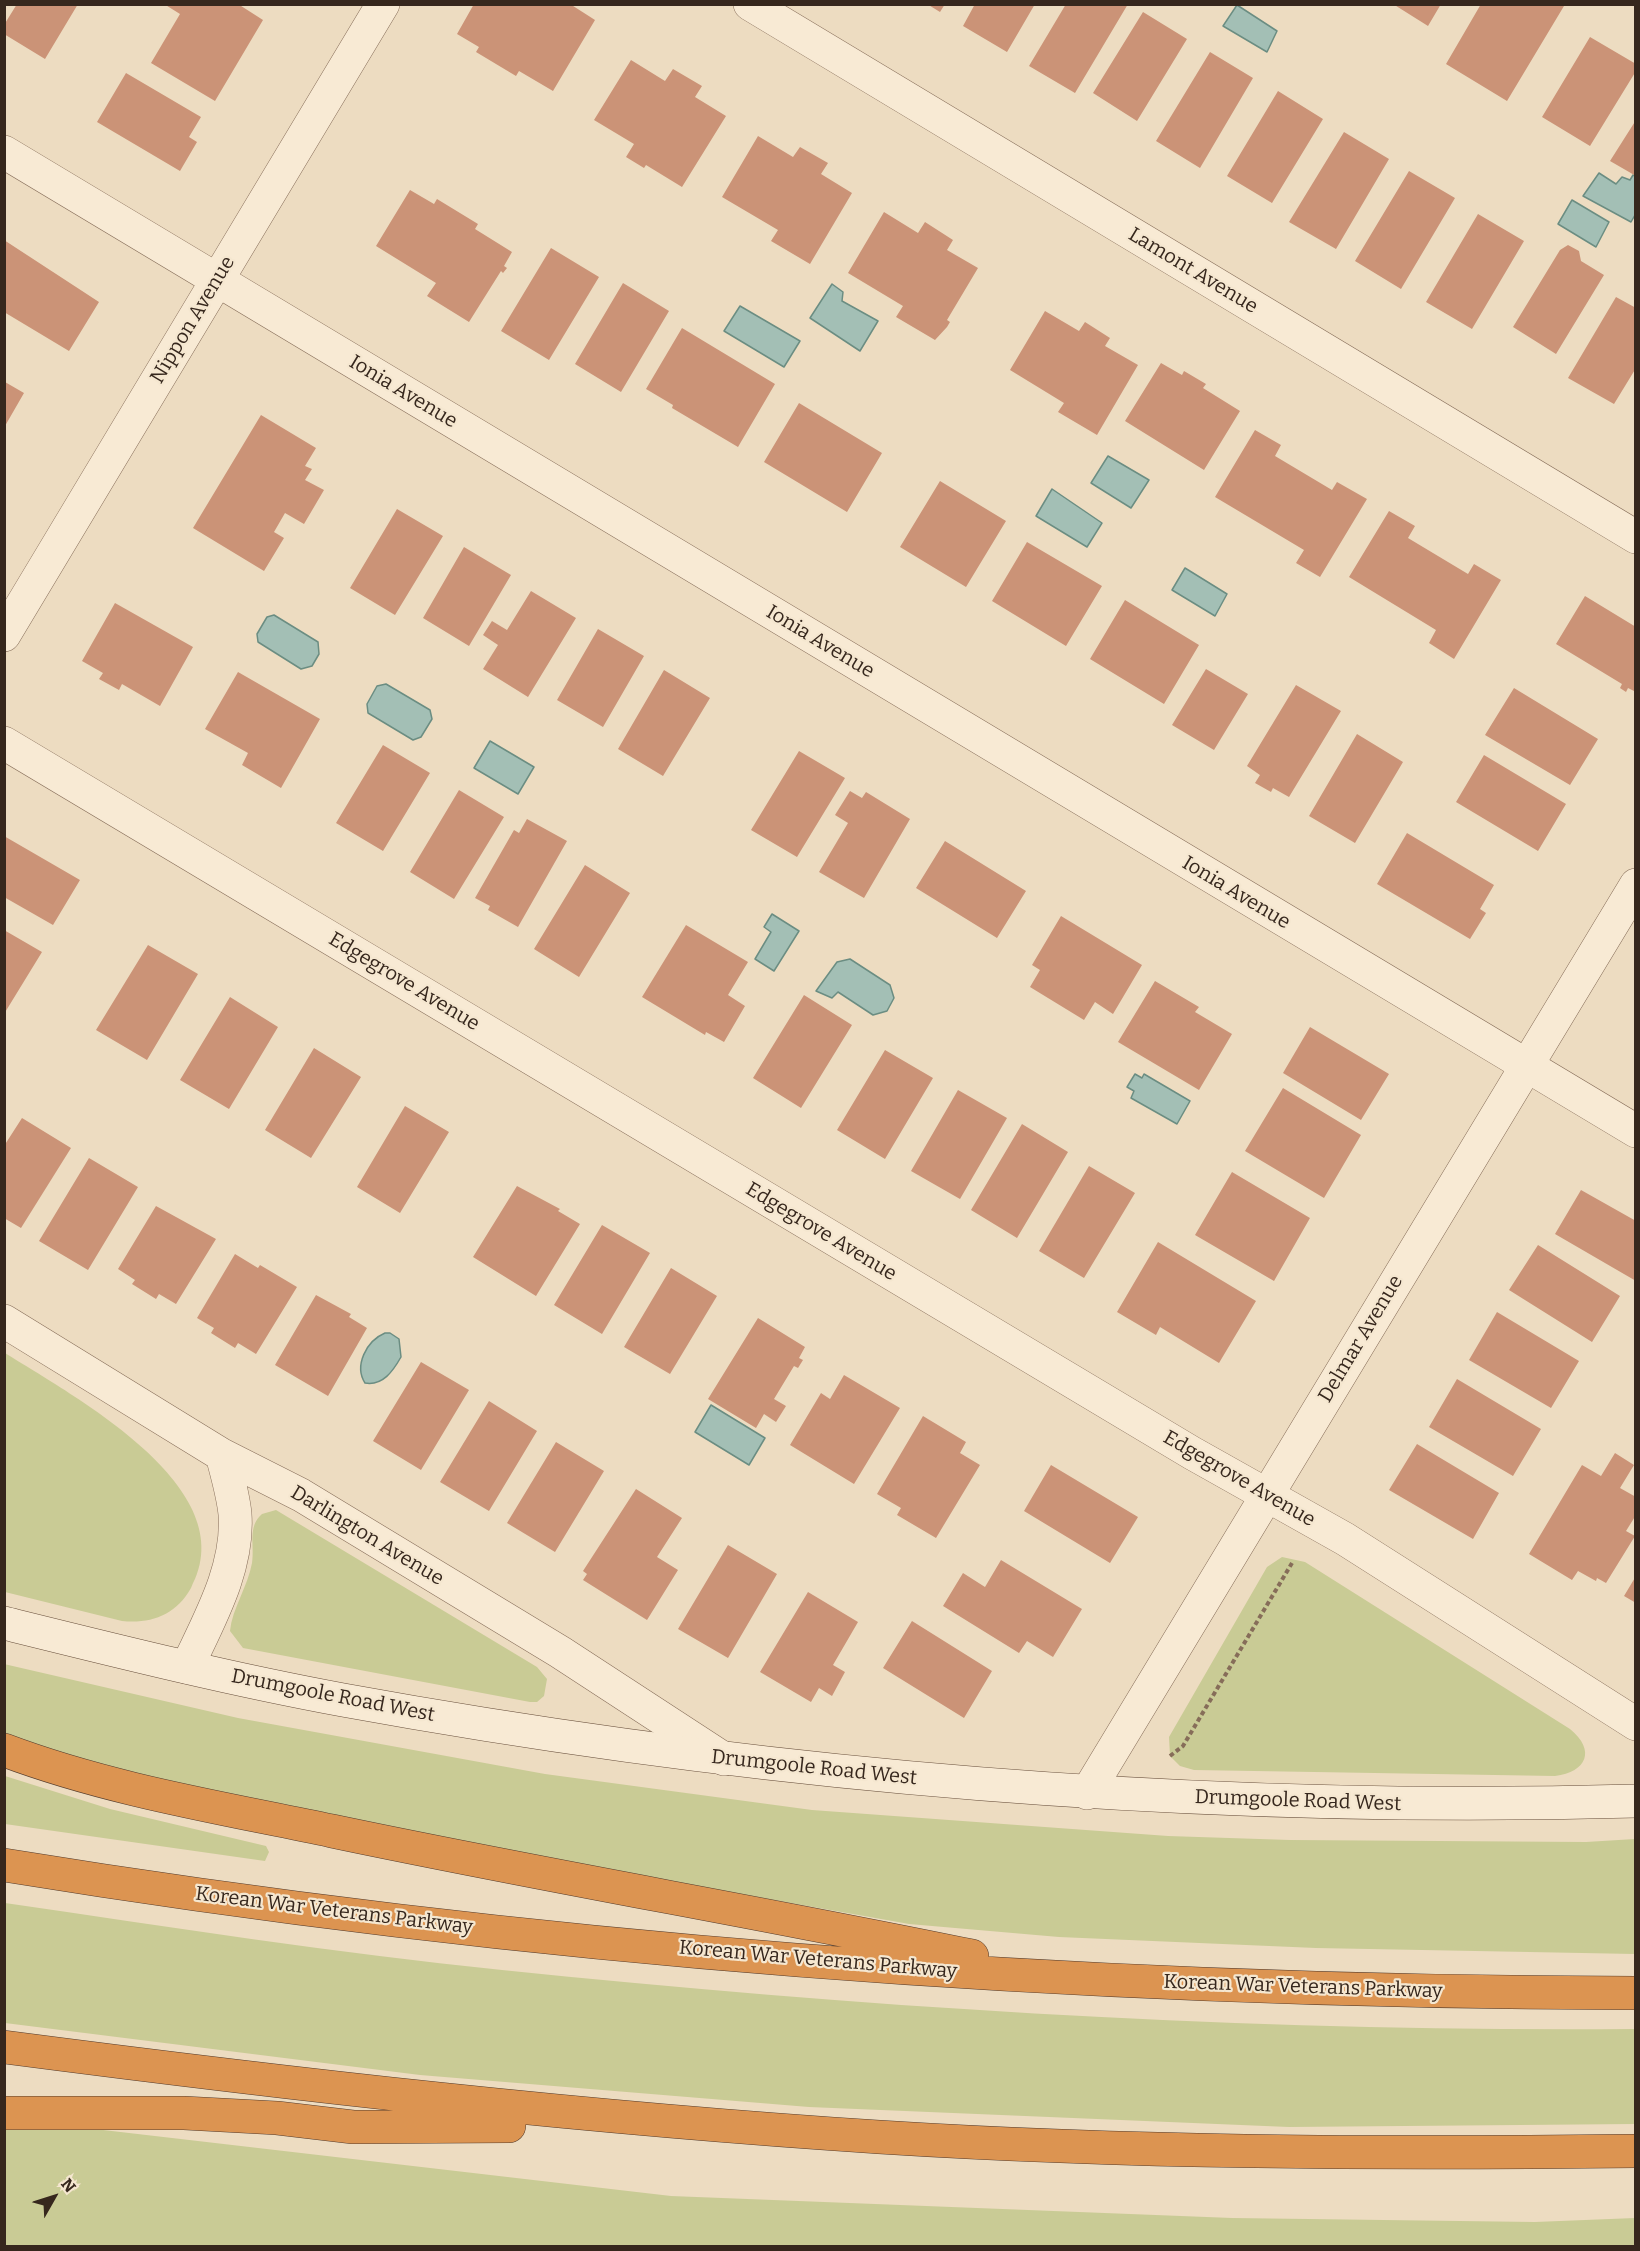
<!DOCTYPE html>
<style>
body{margin:0}
#map{position:relative;width:1640px;height:2251px;overflow:hidden;background:#eddcc1;font-family:Bitter,serif}
canvas{display:block}
.frame{position:absolute;inset:0;border:6px solid #36271d;pointer-events:none}
.north{position:absolute;left:24px;top:2167px;width:60px;height:60px;-webkit-text-stroke:4px #f5e7d0;paint-order:stroke;rotate:51deg;font-size:16px;font-weight:700;line-height:24px;text-align:center;color:#36271d}
.north::after{content:'';display:block;margin:auto;width:21px;height:27px;background:#36271d;clip-path:polygon(50% 0,100% 100%,50% 72%,0 100%)}
</style>
<div id="map">
<canvas width="1640" height="2251"></canvas>
<div class="frame"></div>
<div class="north">N</div>
</div>
<script>
const g = document.querySelector('canvas').getContext('2d');
g.lineJoin = 'round';
function fillPath(path, color) { g.fillStyle = color; g.fill(path, 'evenodd'); }
function stroke(path, color, width, dash) { g.strokeStyle = color; g.lineWidth = width; g.lineCap = dash ? 'butt' : 'round'; g.setLineDash(dash || []); g.stroke(path); }
function drawText(font, color, halo, rows, align = 'center') {
  g.font = font + ' Bitter,serif'; g.lineWidth = 4.5; g.setLineDash([]); g.textBaseline = 'middle'; g.strokeStyle = halo; g.fillStyle = color; for (const [text, x, y, turn = 0] of rows) {
    g.save(); g.translate(x, y); g.rotate((+turn || 0) * Math.PI / 180); g.textAlign = isNaN(turn) ? turn : align; if (halo) g.strokeText(text, 0, 0); g.fillText(text, 0, 0); g.restore();
  }
}
fillPath(new Path2D(`
 M 5,1353 C 71,1395 247,1488 191,1588 C 176,1615 151,1624 122,1621 L 5,1592 Z
 M 276,1510 L 537,1667 L 547,1679 L 544,1696 L 537,1702 L 530,1702 L 243,1648 L 230,1631 C 232,1609 248,1586 252,1563 C 255,1545 247,1527 262,1514 Z
 M 1282,1557 L 1305,1562 L 1570,1729 C 1596,1750 1587,1772 1555,1776 L 1194,1770 L 1180,1766 L 1170,1756 L 1169,1737 L 1267,1567 Z
 M 4,1664 L 238,1718 L 545,1774 L 812,1810 L 1168,1836 L 1290,1840 L 1586,1842 L 1635,1839 L 1635,1954 L 1316,1948 L 1059,1937 L 909,1924 L 346,1824 L 68,1758 L 5,1734 Z
 M 5,1776 L 110,1809 L 266,1846 L 269,1852 L 265,1861 L 5,1824 Z
 M 5,1903 C 170,1927 336,1953 502,1970 C 878,2009 1257,2032 1635,2029 L 1635,2124 L 1289,2127 L 809,2107 L 420,2075 L 5,2023 Z
 M 4,2128 L 86,2128 L 671,2196 L 1232,2218 L 1535,2222 L 1635,2218 L 1635,2246 L 5,2246 Z`), '#c9cb95');
const water = new Path2D(`
 M 1237,5 L 1277,31 L 1267,52 L 1223,26 Z
 M 1599,173 L 1616,184 L 1622,177 L 1630,180 L 1633,175 L 1635,176 L 1635,215 L 1631,222 L 1583,196 Z
 M 1572,200 L 1609,222 L 1596,247 L 1558,224 Z
 M 832,284 L 843,292 L 842,301 L 878,321 L 860,351 L 810,318 Z
 M 740,306 L 800,341 L 784,367 L 724,331 Z
 M 1108,456 L 1149,480 L 1131,508 L 1091,483 Z
 M 1052,489 L 1102,523 L 1087,547 L 1036,516 Z
 M 1185,568 L 1227,594 L 1215,616 L 1172,590 Z
 M 274,615 L 318,642 L 319,654 L 312,666 L 301,669 L 258,642 L 257,634 L 267,617 Z
 M 386,684 L 430,710 L 432,719 L 421,737 L 413,740 L 368,713 L 367,704 L 377,686 Z
 M 490,741 L 534,767 L 518,794 L 474,768 Z
 M 772,914 L 799,931 L 774,971 L 755,959 L 771,932 L 764,927 Z
 M 850,959 L 890,985 L 894,998 L 887,1011 L 873,1015 L 838,992 L 832,998 L 816,991 L 837,962 Z
 M 1135,1074 L 1142,1078 L 1144,1074 L 1190,1101 L 1177,1124 L 1131,1098 L 1134,1091 L 1127,1087 Z
 M 385,1333 L 390,1333 L 399,1339 L 401,1357 C 393,1371 383,1386 365,1383 C 354,1366 366,1341 385,1333 Z
 M 711,1405 L 765,1438 L 749,1465 L 695,1432 Z`);
fillPath(water, '#a3bfb5');
stroke(water, '#6b8d82', 1.5);
fillPath(new Path2D(`
 M 17,4 L 78,4 L 45,59 L 4,34 L 4,25 Z
 M 164,4 L 238,4 L 263,20 L 215,101 L 151,63 L 180,14 Z
 M 474,4 L 570,4 L 595,20 L 553,91 L 519,71 L 516,76 L 476,52 L 479,47 L 457,34 Z
 M 927,4 L 945,4 L 940,12 Z
 M 975,4 L 1035,4 L 1007,52 L 963,26 Z
 M 1066,4 L 1128,4 L 1075,93 L 1029,66 Z
 M 1393,4 L 1441,4 L 1428,26 Z
 M 1481,4 L 1564,6 L 1507,101 L 1446,64 Z
 M 1143,12 L 1187,39 L 1137,121 L 1093,93 Z
 M 1590,37 L 1636,64 L 1636,71 L 1590,146 L 1542,117 Z
 M 1210,52 L 1253,78 L 1200,168 L 1156,141 Z
 M 631,60 L 665,81 L 673,69 L 702,86 L 695,97 L 726,116 L 682,187 L 646,165 L 644,168 L 626,157 L 634,144 L 594,120 Z
 M 126,73 L 201,117 L 189,137 L 197,142 L 180,171 L 97,122 Z
 M 1278,91 L 1323,119 L 1272,203 L 1227,176 Z
 M 1636,120 L 1636,176 L 1610,161 Z
 M 1344,132 L 1389,159 L 1336,249 L 1289,222 Z
 M 758,136 L 793,157 L 800,147 L 828,163 L 821,174 L 852,193 L 810,264 L 771,241 L 778,230 L 722,197 Z
 M 1409,171 L 1455,198 L 1401,289 L 1355,261 Z
 M 410,190 L 434,204 L 437,199 L 478,224 L 475,229 L 512,252 L 504,266 L 507,268 L 503,273 L 501,271 L 469,322 L 427,296 L 436,283 L 376,246 Z
 M 884,212 L 918,233 L 925,222 L 953,240 L 947,250 L 978,268 L 947,320 L 950,322 L 947,327 L 935,340 L 896,317 L 903,306 L 848,273 Z
 M 1478,214 L 1524,241 L 1472,329 L 1426,302 Z
 M 4,240 L 99,302 L 69,351 L 4,312 Z
 M 1568,245 L 1579,251 L 1581,261 L 1604,275 L 1556,354 L 1513,327 L 1560,250 Z
 M 551,248 L 599,277 L 549,360 L 501,331 Z
 M 623,283 L 669,311 L 621,392 L 575,364 Z
 M 1616,297 L 1636,308 L 1636,368 L 1614,404 L 1568,378 Z
 M 1045,311 L 1079,331 L 1085,322 L 1110,338 L 1105,346 L 1138,365 L 1097,435 L 1058,412 L 1064,403 L 1010,370 Z
 M 682,328 L 775,384 L 738,447 L 672,408 L 673,405 L 646,389 Z
 M 1161,363 L 1182,375 L 1184,371 L 1206,384 L 1203,388 L 1240,411 L 1204,470 L 1125,421 Z
 M 5,382 L 24,393 L 5,426 Z
 M 799,403 L 882,453 L 847,512 L 764,462 Z
 M 261,415 L 316,448 L 305,466 L 312,469 L 305,480 L 324,490 L 304,524 L 285,513 L 274,532 L 284,538 L 264,571 L 193,528 Z
 M 1255,430 L 1281,445 L 1275,456 L 1332,490 L 1337,482 L 1367,499 L 1320,577 L 1296,563 L 1304,550 L 1215,497 Z
 M 940,481 L 1006,521 L 966,587 L 900,547 Z
 M 397,509 L 443,536 L 395,615 L 350,588 Z
 M 1389,511 L 1415,526 L 1408,538 L 1468,574 L 1474,564 L 1501,580 L 1454,659 L 1429,643 L 1436,630 L 1349,577 Z
 M 1027,542 L 1102,586 L 1066,646 L 992,601 Z
 M 464,547 L 511,575 L 469,646 L 423,618 Z
 M 531,591 L 576,618 L 528,697 L 483,669 L 498,645 L 483,635 L 492,621 L 507,630 Z
 M 1585,596 L 1636,627 L 1636,692 L 1628,688 L 1626,692 L 1620,688 L 1622,684 L 1556,644 Z
 M 1125,600 L 1199,645 L 1164,704 L 1090,659 Z
 M 115,603 L 193,647 L 160,706 L 122,684 L 119,690 L 99,679 L 103,673 L 82,661 Z
 M 598,629 L 644,656 L 603,727 L 557,700 Z
 M 1206,669 L 1248,694 L 1214,750 L 1172,725 Z
 M 664,670 L 710,698 L 663,776 L 618,749 Z
 M 238,672 L 320,719 L 281,788 L 242,765 L 248,753 L 205,729 Z
 M 1296,685 L 1341,711 L 1289,797 L 1273,788 L 1271,792 L 1255,783 L 1260,775 L 1247,766 Z
 M 1514,688 L 1598,739 L 1570,785 L 1485,735 Z
 M 1357,734 L 1403,762 L 1355,843 L 1309,816 Z
 M 383,745 L 430,773 L 383,851 L 336,823 Z
 M 799,751 L 845,778 L 797,857 L 751,830 Z
 M 1484,755 L 1566,804 L 1538,851 L 1456,802 Z
 M 459,790 L 504,817 L 454,899 L 410,872 Z
 M 850,791 L 862,798 L 866,792 L 910,819 L 864,898 L 819,872 L 848,823 L 835,815 Z
 M 527,819 L 567,841 L 518,927 L 488,910 L 490,906 L 475,898 L 514,830 L 519,833 Z
 M 1407,833 L 1494,885 L 1480,909 L 1486,913 L 1470,939 L 1377,884 Z
 M 4,836 L 80,880 L 53,925 L 4,897 Z
 M 945,841 L 1026,891 L 997,938 L 916,888 Z
 M 585,865 L 630,893 L 579,977 L 534,949 Z
 M 1061,916 L 1142,965 L 1113,1014 L 1095,1002 L 1084,1020 L 1030,987 L 1040,970 L 1032,965 Z
 M 686,925 L 748,962 L 728,995 L 745,1006 L 724,1042 L 706,1032 L 705,1035 L 642,997 Z
 M 4,930 L 42,952 L 4,1014 Z
 M 148,945 L 198,974 L 147,1060 L 96,1030 Z
 M 1155,981 L 1199,1007 L 1195,1012 L 1232,1034 L 1199,1090 L 1118,1042 Z
 M 804,995 L 852,1025 L 801,1108 L 753,1078 Z
 M 230,997 L 278,1027 L 229,1109 L 180,1080 Z
 M 1310,1027 L 1389,1074 L 1361,1120 L 1283,1073 Z
 M 314,1048 L 361,1077 L 311,1158 L 265,1130 Z
 M 885,1050 L 933,1078 L 885,1159 L 837,1130 Z
 M 1283,1088 L 1361,1135 L 1324,1198 L 1245,1151 Z
 M 958,1090 L 1007,1118 L 960,1199 L 911,1171 Z
 M 405,1106 L 449,1132 L 400,1213 L 357,1187 Z
 M 22,1118 L 71,1148 L 21,1228 L 4,1218 L 4,1146 Z
 M 1022,1124 L 1068,1152 L 1017,1238 L 971,1210 Z
 M 89,1158 L 138,1187 L 88,1270 L 39,1241 Z
 M 1089,1166 L 1135,1193 L 1084,1278 L 1039,1251 Z
 M 1232,1172 L 1310,1218 L 1274,1281 L 1195,1235 Z
 M 517,1186 L 560,1209 L 558,1211 L 580,1224 L 536,1296 L 473,1257 Z
 M 1581,1190 L 1636,1221 L 1636,1281 L 1555,1234 Z
 M 156,1206 L 216,1239 L 176,1304 L 159,1294 L 156,1299 L 132,1284 L 135,1280 L 118,1269 Z
 M 602,1225 L 650,1253 L 602,1334 L 554,1305 Z
 M 1158,1242 L 1256,1301 L 1219,1363 L 1160,1327 L 1156,1335 L 1117,1312 Z
 M 1538,1245 L 1620,1296 L 1592,1342 L 1509,1290 Z
 M 235,1254 L 258,1268 L 260,1265 L 297,1287 L 256,1354 L 238,1343 L 235,1348 L 211,1333 L 214,1328 L 197,1318 Z
 M 671,1268 L 717,1296 L 670,1374 L 624,1347 Z
 M 316,1295 L 351,1314 L 349,1317 L 367,1328 L 328,1396 L 275,1365 Z
 M 1497,1312 L 1579,1361 L 1551,1408 L 1469,1360 Z
 M 758,1318 L 805,1347 L 799,1358 L 803,1360 L 798,1368 L 794,1366 L 774,1399 L 786,1406 L 776,1422 L 764,1414 L 756,1428 L 708,1399 Z
 M 421,1362 L 469,1390 L 421,1470 L 373,1441 Z
 M 844,1375 L 900,1408 L 854,1484 L 790,1445 L 821,1393 L 830,1399 Z
 M 1457,1379 L 1541,1429 L 1513,1476 L 1429,1427 Z
 M 489,1401 L 537,1431 L 489,1511 L 440,1482 Z
 M 923,1416 L 966,1442 L 960,1453 L 980,1465 L 936,1538 L 897,1515 L 901,1508 L 877,1494 Z
 M 556,1442 L 604,1471 L 555,1552 L 507,1523 Z
 M 1417,1444 L 1499,1493 L 1473,1539 L 1389,1490 Z
 M 1615,1453 L 1634,1465 L 1620,1488 L 1636,1497 L 1636,1515 L 1626,1531 L 1635,1536 L 1606,1583 L 1597,1578 L 1596,1581 L 1578,1571 L 1572,1580 L 1529,1554 L 1582,1465 L 1601,1476 Z
 M 1051,1465 L 1138,1517 L 1110,1563 L 1024,1511 Z
 M 636,1489 L 682,1518 L 657,1557 L 678,1570 L 647,1620 L 583,1580 L 587,1574 L 583,1571 Z
 M 728,1545 L 777,1574 L 728,1658 L 678,1629 Z
 M 1001,1560 L 1082,1609 L 1053,1657 L 1027,1641 L 1019,1653 L 943,1606 L 963,1573 L 985,1587 Z
 M 1636,1576 L 1636,1603 L 1624,1596 Z
 M 808,1592 L 858,1622 L 833,1665 L 845,1672 L 832,1696 L 819,1688 L 811,1702 L 760,1672 Z
 M 912,1621 L 992,1671 L 964,1718 L 883,1668 Z`), '#cb9377');
const minor = new Path2D(`
 M 750,4 L 1636,537
 M 4,152 L 1636,1131
 M 4,635 L 383,4
 M 4,743 L 1192,1453 L 1345,1539 L 1636,1724
 M 4,1321 L 222,1455 L 301,1495 L 560,1652 L 724,1759
 M 187,1667 C 209,1620 239,1568 235,1514 C 233,1494 227,1474 222,1455
 M 1087,1793 L 1636,885`);
const secondary = new Path2D(`
 M 4,1623 C 117,1651 229,1679 343,1700 C 770,1778 1202,1813 1636,1801`);
const motorway = new Path2D(`
 M 4,1750 C 110,1790 223,1808 332,1831 C 545,1876 759,1912 972,1956
 M 4,1865 C 543,1953 1090,1992 1636,1993
 M 4,2047 C 295,2085 586,2118 879,2137 C 1131,2153 1383,2154 1636,2151
 M 4,2113 L 184,2113 L 277,2118 L 353,2127 L 509,2126`);
stroke(minor, '#866d59', 34);
stroke(secondary, '#684f3c', 34);
stroke(motorway, '#543c2d', 34);
stroke(new Path2D(`
 M 1170,1756 L 1183,1746 L 1292,1563`), '#866d59', 4, [4.5, 3]);
stroke(minor, '#f8ead4', 33);
stroke(secondary, '#f8ead4', 33);
stroke(motorway, '#dc9451', 33);
drawText('20px', '#36271d', '#f5e7d0', [
 ["Lamont Avenue",1193,271,31],
 ["Nippon Avenue",193,320,-59],
 ["Ionia Avenue",403,392,31],
 ["Ionia Avenue",820,642,31],
 ["Ionia Avenue",1236,893,31],
 ["Edgegrove Avenue",404,982,31],
 ["Edgegrove Avenue",821,1232,31],
 ["Delmar Avenue",1361,1339,-59],
 ["Edgegrove Avenue",1239,1479,30],
 ["Darlington Avenue",367,1536,31],
 ["Drumgoole Road West",333,1696,11],
 ["Drumgoole Road West",814,1768,6],
 ["Drumgoole Road West",1298,1801,2],
 ["Korean War Veterans Parkway",334,1911,7],
 ["Korean War Veterans Parkway",818,1960,5],
 ["Korean War Veterans Parkway",1303,1987,2]
]);
</script>
